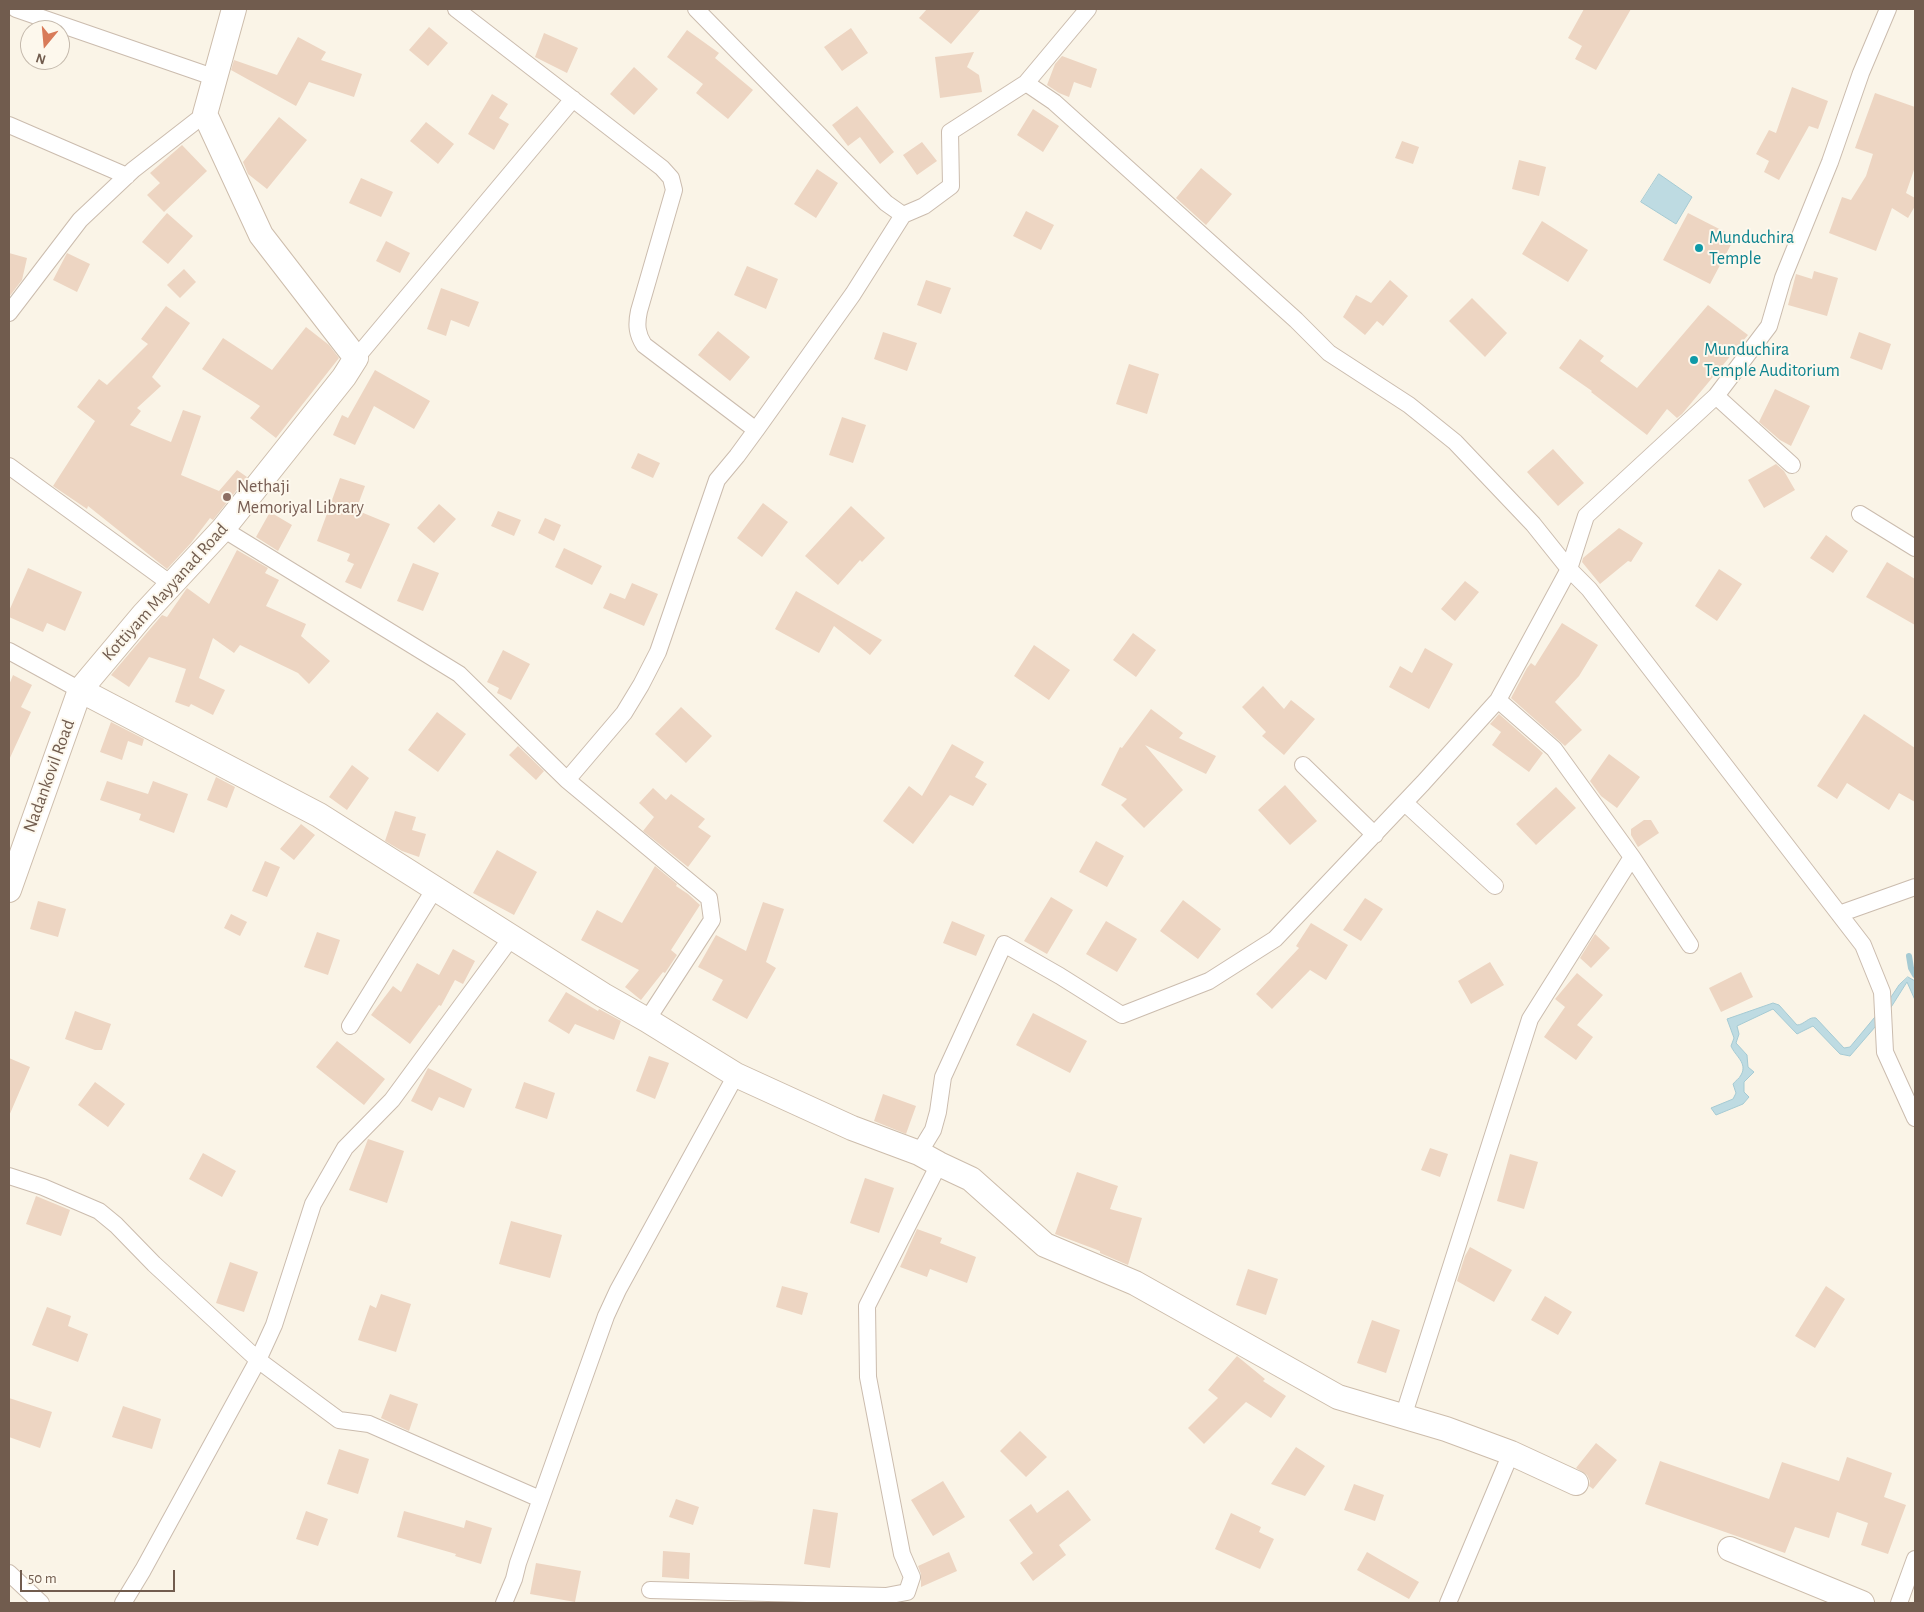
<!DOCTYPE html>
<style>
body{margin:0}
#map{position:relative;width:1924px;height:1612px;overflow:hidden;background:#faf4e7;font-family:"Alegreya Sans",sans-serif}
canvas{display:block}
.frame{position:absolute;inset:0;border:10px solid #715c4e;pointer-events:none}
.north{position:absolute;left:20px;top:20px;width:50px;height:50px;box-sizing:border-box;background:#fdf8ed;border:1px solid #c5baad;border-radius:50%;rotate:197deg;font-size:14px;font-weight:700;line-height:20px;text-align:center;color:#715c4e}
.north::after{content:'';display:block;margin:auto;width:18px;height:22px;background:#d87b59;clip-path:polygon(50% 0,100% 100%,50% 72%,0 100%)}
.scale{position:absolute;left:20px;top:1570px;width:155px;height:22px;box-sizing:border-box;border:2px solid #715c4e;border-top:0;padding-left:6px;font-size:15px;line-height:18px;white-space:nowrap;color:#715c4e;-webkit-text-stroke:4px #fdf8ed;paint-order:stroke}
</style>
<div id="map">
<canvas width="1924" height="1612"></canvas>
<div class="frame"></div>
<div class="north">N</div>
<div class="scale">50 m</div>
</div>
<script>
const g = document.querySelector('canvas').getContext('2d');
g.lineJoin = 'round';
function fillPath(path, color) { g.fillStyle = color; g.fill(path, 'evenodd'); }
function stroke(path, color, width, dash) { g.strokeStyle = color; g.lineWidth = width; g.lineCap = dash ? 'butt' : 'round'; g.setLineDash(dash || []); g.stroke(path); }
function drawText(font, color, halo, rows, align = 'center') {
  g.font = font + ' "Alegreya Sans",sans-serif'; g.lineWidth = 4; g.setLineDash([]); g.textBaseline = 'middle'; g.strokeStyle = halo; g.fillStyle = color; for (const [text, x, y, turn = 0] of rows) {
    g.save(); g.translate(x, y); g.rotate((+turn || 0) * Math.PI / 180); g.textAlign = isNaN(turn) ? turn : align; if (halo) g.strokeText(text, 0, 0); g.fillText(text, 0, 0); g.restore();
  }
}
const water = new Path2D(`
 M 1659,174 L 1692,197 L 1676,224 L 1641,202 Z
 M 1908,977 L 1915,981 L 1915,1000 L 1907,982 L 1888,1012 L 1850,1056 L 1840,1054 L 1813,1026 L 1797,1034 L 1773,1009 L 1737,1026 L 1739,1034 L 1736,1043 L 1747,1055 L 1748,1067 L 1754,1072 L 1744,1082 L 1744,1092 L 1749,1097 L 1743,1104 L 1716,1115 L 1711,1108 L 1733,1099 L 1736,1093 L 1733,1084 C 1736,1080 1739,1079 1741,1075 C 1748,1063 1735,1056 1731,1046 L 1734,1038 L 1727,1019 L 1773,1003 L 1779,1005 L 1797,1025 C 1804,1025 1809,1016 1816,1018 L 1844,1048 L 1850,1047 L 1889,1000 L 1899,985 Z`);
fillPath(water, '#bedbe2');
stroke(water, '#a5cad3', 1);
stroke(new Path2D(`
 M 1909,956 L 1911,968 L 1915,975`), '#a5cad3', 6);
fillPath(new Path2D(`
 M 927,9 L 981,9 L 951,44 L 919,18 Z
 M 1584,9 L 1631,9 L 1596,70 L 1575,59 L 1582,46 L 1568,38 Z
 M 429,27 L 448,43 L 428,66 L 409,50 Z
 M 851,28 L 868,53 L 842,71 L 824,47 Z
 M 687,30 L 719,53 L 715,58 L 753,90 L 728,119 L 696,93 L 703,84 L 667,57 Z
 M 544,33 L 578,48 L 567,73 L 535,57 Z
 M 298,37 L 326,52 L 321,60 L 362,74 L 354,97 L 309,82 L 296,106 L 231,70 L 234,60 L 277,75 Z
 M 974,52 L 967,67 L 979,75 L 982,92 L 940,98 L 935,57 Z
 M 1062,56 L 1097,69 L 1091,88 L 1074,82 L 1069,97 L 1059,93 L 1047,85 L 1055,64 Z
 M 634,67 L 658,89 L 634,115 L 610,94 Z
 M 1792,87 L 1828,101 L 1818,129 L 1809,126 L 1779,180 L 1764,172 L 1769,161 L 1756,154 L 1769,130 L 1776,133 Z
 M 1875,93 L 1915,107 L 1915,167 L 1906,193 L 1915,198 L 1915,206 L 1908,218 L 1892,208 L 1876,251 L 1829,233 L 1842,197 L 1851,200 L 1866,176 L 1873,154 L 1855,148 Z
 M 492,94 L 508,104 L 499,118 L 509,124 L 494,150 L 468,134 Z
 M 857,106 L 894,152 L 880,164 L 860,137 L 848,146 L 832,125 Z
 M 1033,109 L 1059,126 L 1043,152 L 1017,135 Z
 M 279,117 L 307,140 L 267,189 L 248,174 L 243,162 Z
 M 426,122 L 454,144 L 438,164 L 410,141 Z
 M 1402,141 L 1419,147 L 1413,164 L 1395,158 Z
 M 922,142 L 937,161 L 917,175 L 903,155 Z
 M 182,145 L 207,171 L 164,212 L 147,195 L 160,183 L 150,173 Z
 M 1519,160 L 1546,167 L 1539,196 L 1512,189 Z
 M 1201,168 L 1232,194 L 1206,225 L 1176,198 Z
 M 817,169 L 838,183 L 816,218 L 794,204 Z
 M 361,178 L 393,192 L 381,217 L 349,203 Z
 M 1026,211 L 1054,225 L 1041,250 L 1013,236 Z
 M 167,213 L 193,236 L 168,264 L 142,242 Z
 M 1688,213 L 1735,237 L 1710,284 L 1663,260 Z
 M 1542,221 L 1588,250 L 1568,282 L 1522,254 Z
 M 386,241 L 410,253 L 400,273 L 376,261 Z
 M 9,253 L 27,258 L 22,280 L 9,297 Z
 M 67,253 L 90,264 L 77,292 L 53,280 Z
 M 747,266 L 778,279 L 766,309 L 734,295 Z
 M 184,269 L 196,282 L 180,298 L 167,285 Z
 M 1814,271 L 1838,278 L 1827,316 L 1788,305 L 1796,274 L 1812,279 Z
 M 926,280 L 951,288 L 941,314 L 917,305 Z
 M 1390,280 L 1408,296 L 1383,326 L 1377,321 L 1365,335 L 1343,317 L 1356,295 L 1371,303 Z
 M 441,288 L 479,302 L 469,327 L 451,320 L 446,336 L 427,329 Z
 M 1472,298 L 1507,333 L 1485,357 L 1449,321 Z
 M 1708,305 L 1748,335 L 1682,414 L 1677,418 L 1667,409 L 1647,435 L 1591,392 L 1592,391 L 1559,368 L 1580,339 L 1604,356 L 1600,361 L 1637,388 Z
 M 166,306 L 190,323 L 152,377 L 161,386 L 137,408 L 141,411 L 130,425 L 171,442 L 183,410 L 201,416 L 181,475 L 219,491 L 237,470 L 247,477 L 213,520 L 210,518 L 191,543 L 167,569 L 88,506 L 87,509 L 53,486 L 95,421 L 77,407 L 99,379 L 107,385 L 148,344 L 141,339 Z
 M 306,327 L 329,345 L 339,358 L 276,438 L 250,418 L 260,406 L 202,369 L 223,338 L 272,370 Z
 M 718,331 L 750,357 L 730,381 L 698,355 Z
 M 883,332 L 917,343 L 907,371 L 874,359 Z
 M 1859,332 L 1891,344 L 1882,370 L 1850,358 Z
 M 1129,364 L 1159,374 L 1147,414 L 1116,404 Z
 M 375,370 L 430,401 L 414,429 L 374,406 L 355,445 L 333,435 L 342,415 L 348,418 Z
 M 1775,389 L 1810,406 L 1791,446 L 1780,440 L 1759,422 Z
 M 842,417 L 866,425 L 853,463 L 829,455 Z
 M 1553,449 L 1584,483 L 1558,506 L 1527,472 Z
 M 638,453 L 660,463 L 653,478 L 631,468 Z
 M 1776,464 L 1784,471 L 1795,490 L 1764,508 L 1748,480 Z
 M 340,478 L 365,486 L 356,510 L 390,524 L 361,589 L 345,582 L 354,564 L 347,561 L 350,554 L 317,541 Z
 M 763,503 L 788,522 L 762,557 L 737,538 Z
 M 439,504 L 456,519 L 434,543 L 417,528 Z
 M 851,506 L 885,538 L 862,562 L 860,560 L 838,585 L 805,556 Z
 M 498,511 L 521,520 L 514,536 L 491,526 Z
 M 270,512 L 292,525 L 278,551 L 256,537 Z
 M 545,518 L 561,525 L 554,541 L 538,533 Z
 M 1619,528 L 1643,543 L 1631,562 L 1628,561 L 1600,584 L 1582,562 L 1583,558 Z
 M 1826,535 L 1848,551 L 1833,573 L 1810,558 Z
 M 564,548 L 602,566 L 592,585 L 555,567 Z
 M 237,550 L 268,568 L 265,573 L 279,580 L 266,606 L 306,624 L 301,636 L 330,661 L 309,684 L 298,673 L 240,645 L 234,653 L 213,638 L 199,678 L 225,690 L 213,715 L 191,704 L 189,707 L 175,702 L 186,669 L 149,657 L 129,687 L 111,675 L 162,615 L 167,617 L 187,588 L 209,604 Z
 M 1887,562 L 1915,579 L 1915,625 L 1866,597 Z
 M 413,563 L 439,573 L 423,611 L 397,601 Z
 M 28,568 L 82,592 L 65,631 L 47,623 L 43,632 L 9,617 L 9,611 Z
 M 1719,569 L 1742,584 L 1717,621 L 1695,606 Z
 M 1465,581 L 1479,592 L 1455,621 L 1441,609 Z
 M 632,583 L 658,594 L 644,626 L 603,608 L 610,593 L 625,599 Z
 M 796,591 L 812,600 L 882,640 L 870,655 L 834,626 L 819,653 L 775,629 Z
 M 1562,623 L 1598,645 L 1579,676 L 1555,702 L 1582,730 L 1565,746 L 1511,698 L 1527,668 L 1531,663 L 1535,666 Z
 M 1133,633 L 1156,650 L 1136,677 L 1113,660 Z
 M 1034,645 L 1070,670 L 1049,700 L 1014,676 Z
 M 1425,648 L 1453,664 L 1429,709 L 1389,687 L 1400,666 L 1412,673 Z
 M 503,650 L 530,664 L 511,700 L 497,693 L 499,688 L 487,682 Z
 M 13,675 L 32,685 L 21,707 L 31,712 L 9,760 L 9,685 Z
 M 1263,686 L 1284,709 L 1291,700 L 1315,719 L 1284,755 L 1262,736 L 1266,732 L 1242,707 Z
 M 681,707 L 712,736 L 686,763 L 655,734 Z
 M 1151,709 L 1183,733 L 1179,738 L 1216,756 L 1206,774 L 1145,745 L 1183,790 L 1144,828 L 1121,805 L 1127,799 L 1101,785 L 1120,747 L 1122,748 Z
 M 437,712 L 466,734 L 438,772 L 408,750 Z
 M 1499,714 L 1543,753 L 1529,772 L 1492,745 L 1501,732 L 1490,724 Z
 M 1864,714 L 1915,748 L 1915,802 L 1899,793 L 1889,810 L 1847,783 L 1837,799 L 1817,786 Z
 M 111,722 L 144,739 L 142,746 L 128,741 L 122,760 L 100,752 Z
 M 952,744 L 984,762 L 975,777 L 987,784 L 973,806 L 950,795 L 913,844 L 883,821 L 909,786 L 922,796 Z
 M 518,746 L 544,771 L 536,780 L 509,755 Z
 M 1609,754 L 1640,777 L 1617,808 L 1601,796 L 1590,781 Z
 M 352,765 L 369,778 L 347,810 L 329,797 Z
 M 216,777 L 235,787 L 227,808 L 207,800 Z
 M 107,781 L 148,794 L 153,781 L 188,794 L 174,833 L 139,820 L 141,814 L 100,800 Z
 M 1285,785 L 1317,821 L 1290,845 L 1258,810 Z
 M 1556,787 L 1576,808 L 1536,845 L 1516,824 Z
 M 653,788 L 666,800 L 671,794 L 705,819 L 698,827 L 711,836 L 688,867 L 643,831 L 654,817 L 639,803 Z
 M 395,811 L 416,817 L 412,830 L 426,834 L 419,857 L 402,851 L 385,841 Z
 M 1644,820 L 1651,820 L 1659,833 L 1638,847 L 1631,835 L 1631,829 Z
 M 301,824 L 315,835 L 294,860 L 280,849 Z
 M 1096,841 L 1124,856 L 1107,887 L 1079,872 Z
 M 497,850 L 537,872 L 514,915 L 473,893 Z
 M 265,861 L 280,867 L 267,897 L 252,891 Z
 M 655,866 L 677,884 L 676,886 L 688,894 L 700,905 L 671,950 L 677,955 L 665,973 L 663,972 L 641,1000 L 625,987 L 639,970 L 581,940 L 597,910 L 622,923 Z
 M 1051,897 L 1073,910 L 1047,954 L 1024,941 Z
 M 1365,898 L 1383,909 L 1361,941 L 1343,930 Z
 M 1183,900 L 1221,929 L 1198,959 L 1160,931 Z
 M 38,901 L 66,909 L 58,937 L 30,929 Z
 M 763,902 L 784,909 L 766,962 L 776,968 L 747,1019 L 712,1000 L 723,980 L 698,967 L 716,935 L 746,951 Z
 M 231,914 L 247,922 L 240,936 L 224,928 Z
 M 952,921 L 985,935 L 976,956 L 943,943 Z
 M 1106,921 L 1137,939 L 1117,972 L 1086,954 Z
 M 1311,923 L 1348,945 L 1326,980 L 1310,970 L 1272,1009 L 1256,994 L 1299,948 L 1296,946 Z
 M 317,932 L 340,940 L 328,975 L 304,967 Z
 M 1595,934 L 1610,948 L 1591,968 L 1580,958 Z
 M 453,949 L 475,961 L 463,984 L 455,980 L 441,1006 L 439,1005 L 410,1044 L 371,1015 L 393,986 L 401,992 L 417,963 L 439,975 Z
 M 1490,962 L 1504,985 L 1471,1004 L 1458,981 Z
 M 1741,972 L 1753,997 L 1721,1012 L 1709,988 Z
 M 1577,973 L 1603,995 L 1577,1025 L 1593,1037 L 1576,1060 L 1544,1037 L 1565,1007 L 1555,999 Z
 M 566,992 L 598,1011 L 599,1009 L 621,1021 L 614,1040 L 575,1024 L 569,1034 L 548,1021 Z
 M 75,1011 L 111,1024 L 102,1050 L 95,1050 L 65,1039 Z
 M 1033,1013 L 1087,1041 L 1070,1073 L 1016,1045 Z
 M 337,1041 L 385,1079 L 364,1105 L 316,1067 Z
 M 649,1056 L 669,1063 L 655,1099 L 636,1091 Z
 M 9,1058 L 30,1067 L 9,1116 Z
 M 428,1068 L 472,1089 L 464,1108 L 439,1097 L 432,1111 L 411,1101 Z
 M 95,1082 L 125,1104 L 108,1127 L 78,1105 Z
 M 524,1082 L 555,1093 L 547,1119 L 515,1108 Z
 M 883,1094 L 916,1106 L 906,1134 L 874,1121 Z
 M 368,1139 L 404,1151 L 387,1203 L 349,1190 Z
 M 1430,1148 L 1448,1154 L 1440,1177 L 1421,1170 Z
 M 203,1153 L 236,1171 L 222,1197 L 189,1179 Z
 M 1510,1154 L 1538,1162 L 1524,1209 L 1497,1201 Z
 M 1077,1172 L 1118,1186 L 1110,1209 L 1142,1218 L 1128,1265 L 1100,1253 L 1100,1251 L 1055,1234 Z
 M 865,1178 L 894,1188 L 879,1233 L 850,1223 Z
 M 36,1196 L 70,1210 L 61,1236 L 26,1224 Z
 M 511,1221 L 562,1235 L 550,1278 L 499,1264 Z
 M 917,1229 L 942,1238 L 940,1243 L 976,1257 L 967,1283 L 930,1269 L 927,1277 L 900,1267 Z
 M 1470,1247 L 1512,1270 L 1494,1302 L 1457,1281 L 1465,1256 Z
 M 230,1262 L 258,1272 L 244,1312 L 216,1303 Z
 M 1248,1269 L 1278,1279 L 1266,1315 L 1236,1305 Z
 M 782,1286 L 808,1293 L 802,1315 L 776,1307 Z
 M 1826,1286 L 1845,1299 L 1815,1348 L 1795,1336 Z
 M 381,1294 L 411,1304 L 396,1352 L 358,1340 L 370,1305 L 376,1308 Z
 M 1545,1296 L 1572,1312 L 1558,1335 L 1531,1320 Z
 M 47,1307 L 71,1316 L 68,1326 L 88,1334 L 78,1362 L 32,1345 Z
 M 1372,1320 L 1400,1330 L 1386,1373 L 1357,1363 Z
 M 1237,1356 L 1265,1379 L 1263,1381 L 1286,1396 L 1271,1418 L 1246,1402 L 1204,1444 L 1188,1428 L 1218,1398 L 1208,1390 Z
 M 390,1394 L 418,1404 L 409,1431 L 381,1418 Z
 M 9,1398 L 52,1412 L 40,1448 L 9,1437 Z
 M 123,1406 L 161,1419 L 152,1449 L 112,1437 Z
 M 1020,1431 L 1047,1457 L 1026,1477 L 1000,1451 Z
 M 1596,1443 L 1617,1460 L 1593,1489 L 1589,1486 L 1590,1481 L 1587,1475 L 1576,1468 Z
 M 1296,1447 L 1325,1466 L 1305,1496 L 1271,1484 Z
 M 339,1449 L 369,1459 L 358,1494 L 327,1484 Z
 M 1847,1457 L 1892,1473 L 1884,1497 L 1906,1505 L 1888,1554 L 1861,1545 L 1868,1523 L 1837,1512 L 1829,1538 L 1795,1527 L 1785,1553 L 1645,1504 L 1660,1461 L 1769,1499 L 1782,1462 L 1839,1481 Z
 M 943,1481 L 965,1517 L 933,1536 L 911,1500 Z
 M 1354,1484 L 1384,1495 L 1375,1521 L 1344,1510 Z
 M 1068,1490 L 1091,1520 L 1059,1545 L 1066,1555 L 1033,1581 L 1020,1563 L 1033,1553 L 1009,1520 L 1031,1504 L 1037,1513 Z
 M 676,1499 L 699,1507 L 693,1525 L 669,1517 Z
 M 813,1509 L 838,1513 L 830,1568 L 804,1564 Z
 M 306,1511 L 328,1519 L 318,1546 L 296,1539 Z
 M 404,1511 L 464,1528 L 466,1520 L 492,1528 L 481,1564 L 455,1556 L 456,1554 L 397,1537 Z
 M 1231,1513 L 1261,1527 L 1259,1532 L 1274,1539 L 1260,1569 L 1215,1549 Z
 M 663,1551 L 690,1553 L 689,1579 L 662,1577 Z
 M 949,1552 L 957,1571 L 921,1587 L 921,1574 L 918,1566 Z
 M 1367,1552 L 1419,1582 L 1409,1599 L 1357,1570 Z
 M 536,1563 L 581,1571 L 575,1602 L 530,1594 Z`), '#edd5c2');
const street = new Path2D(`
 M 16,9 L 216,78
 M 456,9 L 662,168 L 671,178 L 674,190 L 639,311 C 636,325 637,334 644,345 L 756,430 L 737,456 L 717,480 L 658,652 L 641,685 L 624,713 L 567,780
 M 696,9 L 886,203 L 903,215 L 924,206 L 951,186 L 950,132 L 1026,83 L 1088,9
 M 1026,83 L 1054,102 L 1296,320 L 1329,353 L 1409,405 L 1455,442 L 1533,524 L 1569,569 L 1589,589 L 1863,945 L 1882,992 L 1885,1052 L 1915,1118
 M 9,125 L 127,176
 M 9,313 L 80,220 L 133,170 L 205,114
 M 356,358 L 573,99
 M 1716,396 L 1792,465
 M 756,430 L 853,294 L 903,215
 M 9,466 L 171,584
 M 1860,514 L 1915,548
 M 223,529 L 459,674 L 567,780 L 709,898 L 712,920 L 647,1020
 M 9,651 L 80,690
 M 1498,700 L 1554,749 L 1632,857 L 1690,945
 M 1303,765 L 1375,835
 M 1405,803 L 1495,886
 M 1839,914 L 1915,887
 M 350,1026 L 434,890
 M 919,1153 L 933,1130 L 938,1112 L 943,1077 L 1004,944 L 1060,976 L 1122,1015 L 1209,981 L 1275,939 L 1423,783 L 1498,700 L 1569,569 L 1586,516 L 1716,396 L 1769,326 L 1783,278 L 1830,162 L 1861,73 L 1888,9
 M 9,1176 L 43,1187 L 99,1211 L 116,1225 L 154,1264 L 258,1360 L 339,1420 L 369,1424 L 540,1499
 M 1403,1417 L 1530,1019 L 1632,857
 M 9,1573 L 41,1603
 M 650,1590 L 886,1596 L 907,1592 L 912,1577 L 902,1554 L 868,1377 L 867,1306 L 939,1164
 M 123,1603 L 143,1570 L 258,1360 L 274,1325 L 313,1204 L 345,1148 L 392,1100 L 511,938
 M 504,1603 L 514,1579 L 518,1563 L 606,1316 L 618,1290 L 736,1075
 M 1448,1603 L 1511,1453
 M 1899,1603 L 1915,1559`);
const secondary = new Path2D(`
 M 80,690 L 319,815 L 603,995 L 647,1020 L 736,1075 L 852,1128 L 919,1153 L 939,1164 L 971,1179 L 1045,1245 L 1135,1283 L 1338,1397 L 1446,1429 L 1511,1453 L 1576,1483
 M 9,890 L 80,690 L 143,615 L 223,529 L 344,377 L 356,358 L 261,235 L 205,114 L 234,9
 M 1730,1549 L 1862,1603`);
stroke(street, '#cbbcae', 18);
stroke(secondary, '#cdbdac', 26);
stroke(street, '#fff', 16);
stroke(secondary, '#fff', 24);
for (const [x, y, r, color] of [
 [1699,248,5,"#0f9aa8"],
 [1694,360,5,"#0f9aa8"],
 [227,497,5,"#8d6e63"]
]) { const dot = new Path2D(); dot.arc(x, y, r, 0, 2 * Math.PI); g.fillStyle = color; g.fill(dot); stroke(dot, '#fdf8ed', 2); }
drawText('18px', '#0d838f', '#fdf8ed', [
 ["Munduchira",1709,238],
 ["Temple",1709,259],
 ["Munduchira",1704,350],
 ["Temple Auditorium",1704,371]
], 'left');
drawText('18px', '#785e54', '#fdf8ed', [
 ["Nethaji",237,487],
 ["Memoriyal Library",237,508]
], 'left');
drawText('18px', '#715c4e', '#fdf8ed', [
 ["Kottiyam Mayyanad Road",165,592,-48],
 ["Nadankovil Road",49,776,-70]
]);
</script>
